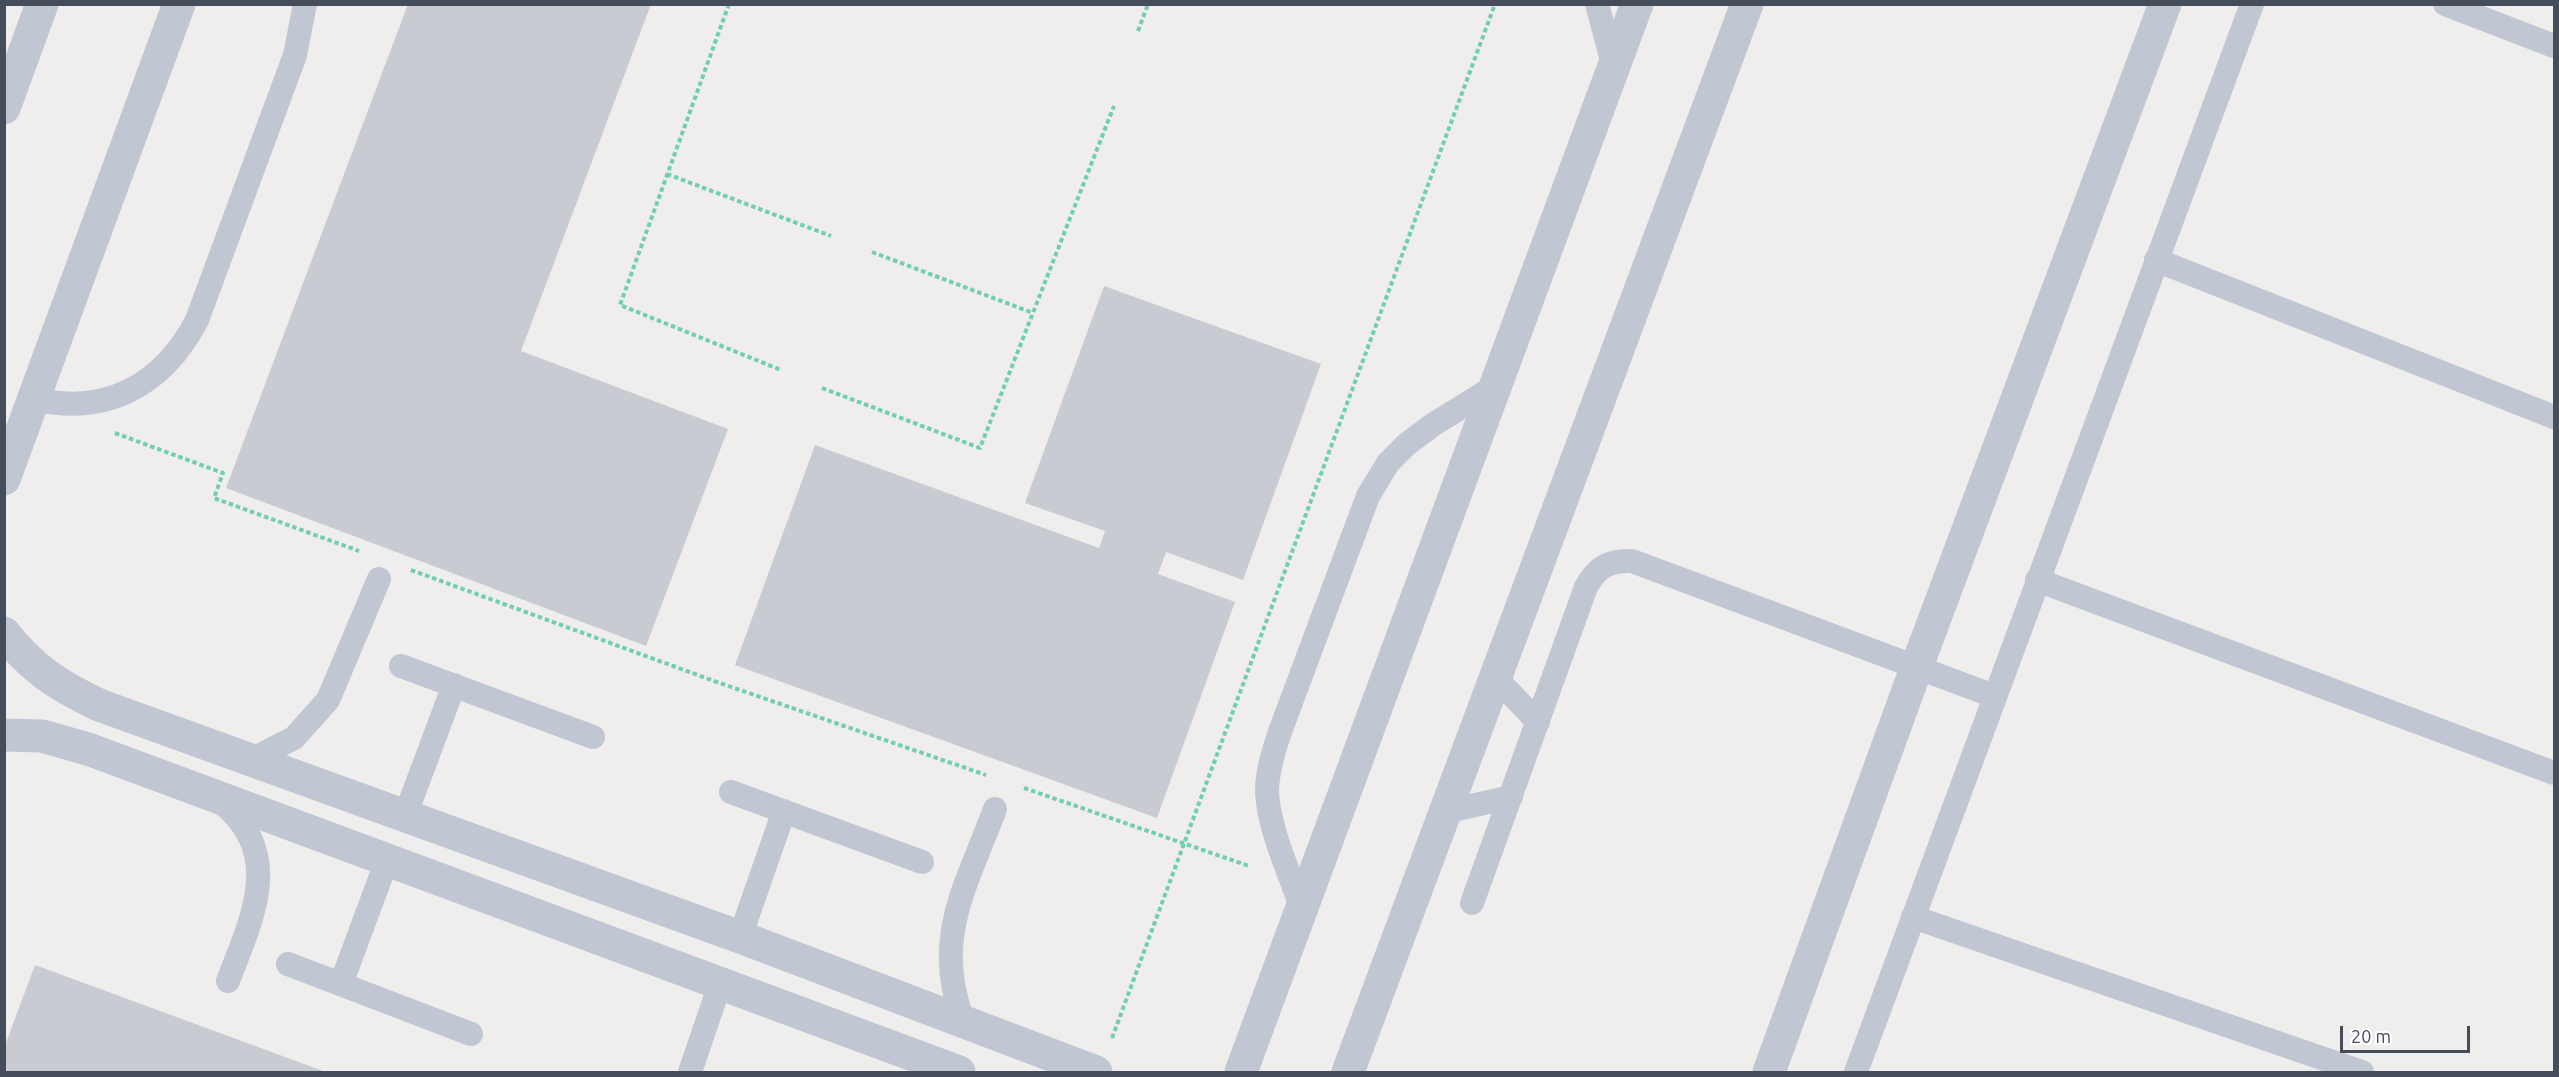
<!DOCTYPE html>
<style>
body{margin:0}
#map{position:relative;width:2559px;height:1077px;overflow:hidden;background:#f0eded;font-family:Ubuntu,sans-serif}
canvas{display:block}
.frame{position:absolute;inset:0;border:6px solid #454d5b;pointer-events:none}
.scale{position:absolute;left:2340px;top:1026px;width:130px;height:27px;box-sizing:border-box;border:3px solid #454d5b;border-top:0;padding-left:8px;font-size:18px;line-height:21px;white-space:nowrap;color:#454d5b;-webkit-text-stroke:4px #fff;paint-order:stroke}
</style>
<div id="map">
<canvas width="2559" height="1077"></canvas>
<div class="frame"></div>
<div class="scale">20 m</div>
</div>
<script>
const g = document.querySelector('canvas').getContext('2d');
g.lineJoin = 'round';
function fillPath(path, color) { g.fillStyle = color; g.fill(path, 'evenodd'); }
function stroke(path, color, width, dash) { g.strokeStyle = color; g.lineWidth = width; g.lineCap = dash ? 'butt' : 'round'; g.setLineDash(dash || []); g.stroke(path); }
fillPath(new Path2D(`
 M 408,4 L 651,4 L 521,351 L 728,429 L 646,646 L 226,488 Z
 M 1104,286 L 1321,364 L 1243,580 L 1166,552 L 1158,574 L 1235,602 L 1157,818 L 735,665 L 815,445 L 1099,548 L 1105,531 L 1025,503 Z
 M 35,965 L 326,1072 L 4,1072 L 4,1048 Z`), '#c9cbd3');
stroke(new Path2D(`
 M 729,4 L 620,305 L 781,370
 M 1138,31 L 1148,4
 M 667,174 L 831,236
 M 872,252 L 1033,313
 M 822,388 L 980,448 L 1114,106
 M 115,433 L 223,473 L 214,498 L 359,551
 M 411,570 L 714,681 L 986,775
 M 1024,788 L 1249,866
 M 1112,1038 L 1495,4`), '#70cfae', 4, [4.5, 3]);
stroke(new Path2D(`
 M 1597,4 L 1614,68
 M 2445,4 L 2554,46
 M 2156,260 L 2554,417
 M 34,399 C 107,416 163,385 197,320 L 295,55 L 305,4
 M 2037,580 L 2554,773
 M 401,666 L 593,737
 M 1495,677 L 1538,722
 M 251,760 L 294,738 L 328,700 L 379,579
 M 731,792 L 922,862
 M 221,802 C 285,854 252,918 228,981
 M 1444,812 L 1511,797
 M 405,816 L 454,685
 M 1472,903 L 1586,587 C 1597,567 1609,560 1632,561 L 1994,696
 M 1301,907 C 1289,871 1269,830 1267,792 C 1267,771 1274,749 1281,729 L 1368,496 L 1388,463 L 1407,444 L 1434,424 L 1494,387
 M 1913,917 L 2362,1072
 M 740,937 L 784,811
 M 288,964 L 471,1034
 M 341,984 L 387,860
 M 963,1021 C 932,938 966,887 995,809
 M 690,1072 L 720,984
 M 1856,1072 L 2252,4`), '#c0c7d3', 24);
stroke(new Path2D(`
 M 4,108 L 42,4
 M 4,479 L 179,4
 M 4,633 C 32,669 59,686 99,705 L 740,937 L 1096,1072
 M 4,735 L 42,736 L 88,749 L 959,1072
 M 1241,1072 L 1637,4
 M 1348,1072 L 1747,4
 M 1769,1072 L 1917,666 L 2165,4`), '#c0c7d3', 33);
</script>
